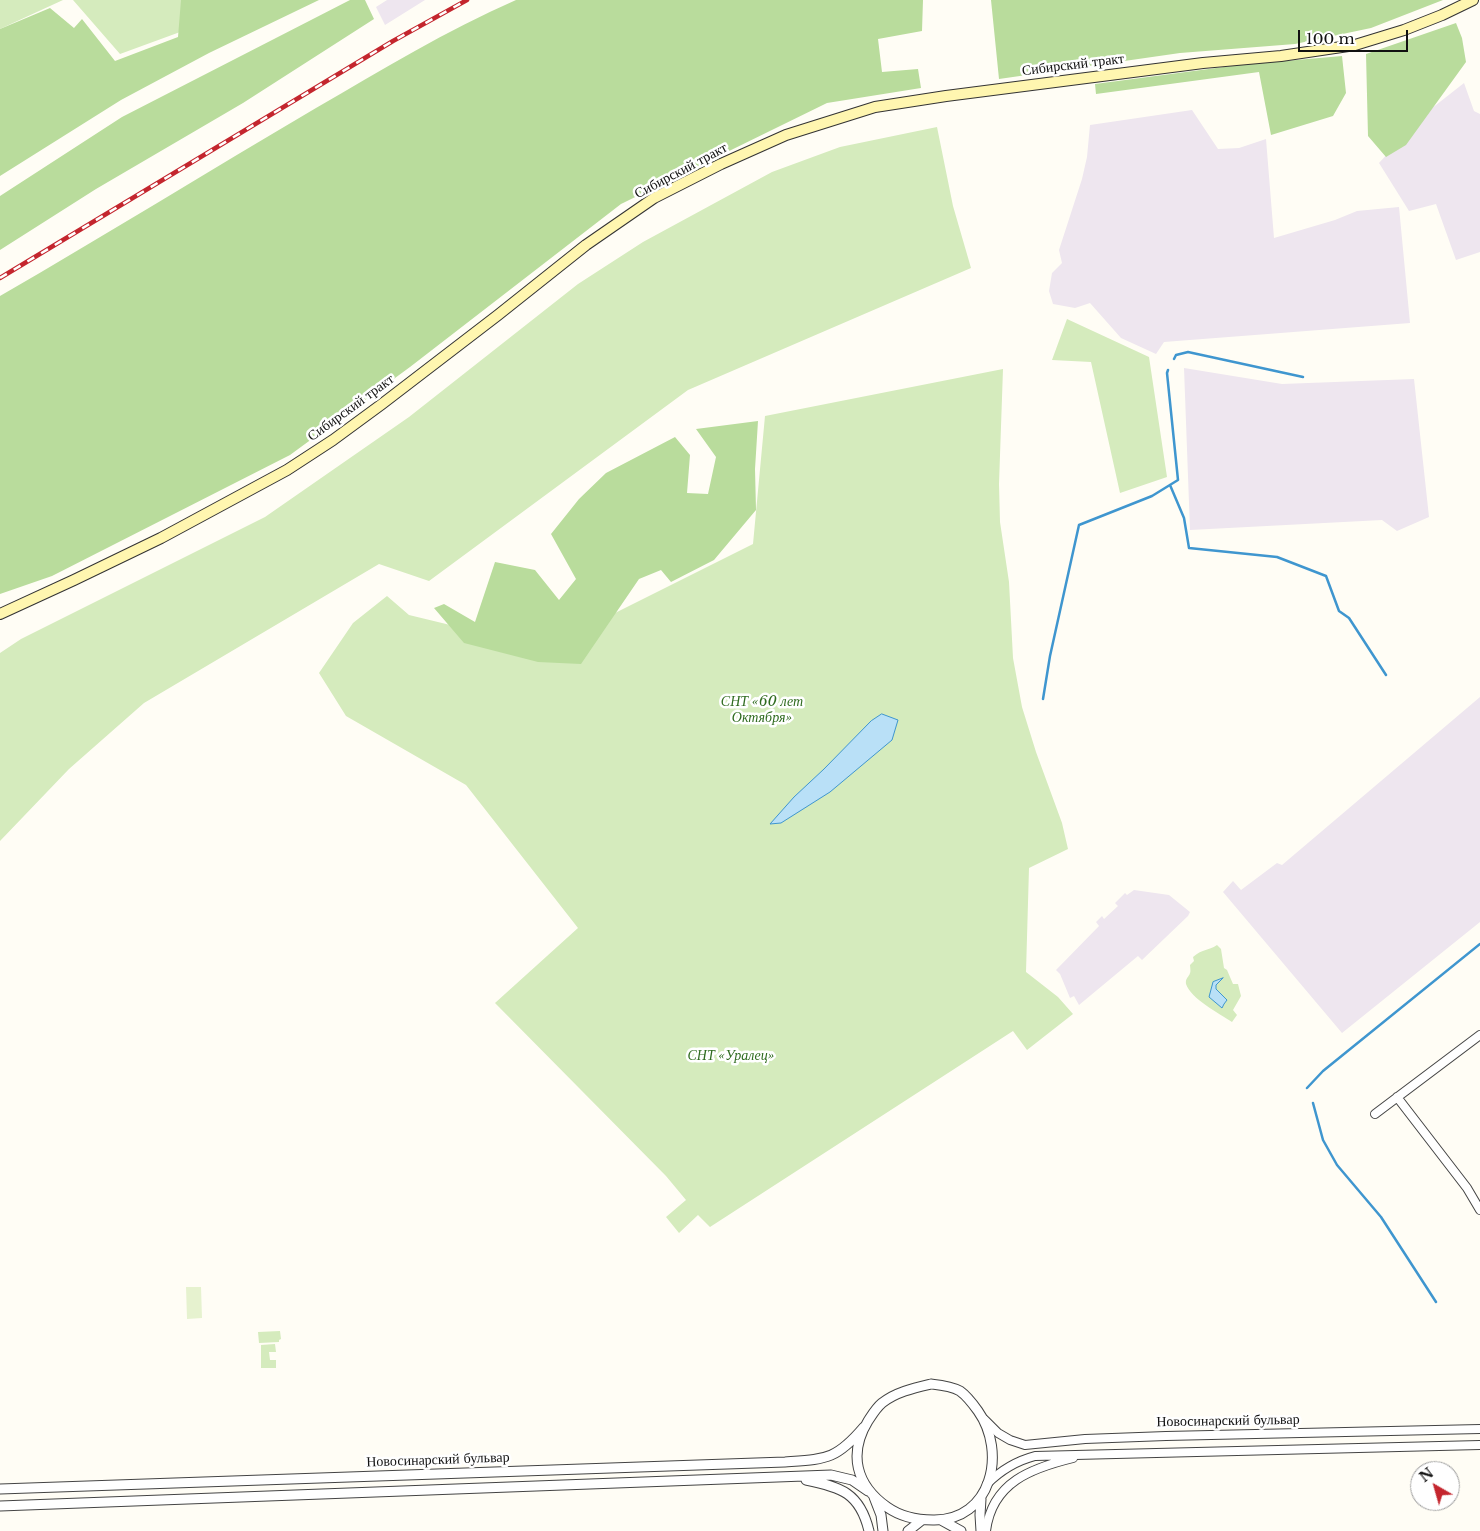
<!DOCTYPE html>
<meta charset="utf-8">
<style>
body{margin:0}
#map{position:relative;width:1480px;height:1531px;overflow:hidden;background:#fffdf5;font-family:"Libre Baskerville",serif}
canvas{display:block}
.north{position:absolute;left:1410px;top:1461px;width:50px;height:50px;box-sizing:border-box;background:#fff;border:1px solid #a0a0a0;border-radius:50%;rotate:322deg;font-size:14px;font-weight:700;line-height:20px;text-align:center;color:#111}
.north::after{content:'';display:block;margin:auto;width:18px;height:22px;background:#c4262e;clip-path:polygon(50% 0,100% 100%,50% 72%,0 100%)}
.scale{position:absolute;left:1298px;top:30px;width:110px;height:22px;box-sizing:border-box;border:2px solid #111;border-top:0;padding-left:6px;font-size:15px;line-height:18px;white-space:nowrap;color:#111;-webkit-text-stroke:4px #fff;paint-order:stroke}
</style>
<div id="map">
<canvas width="1480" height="1531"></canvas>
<div class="north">N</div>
<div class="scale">100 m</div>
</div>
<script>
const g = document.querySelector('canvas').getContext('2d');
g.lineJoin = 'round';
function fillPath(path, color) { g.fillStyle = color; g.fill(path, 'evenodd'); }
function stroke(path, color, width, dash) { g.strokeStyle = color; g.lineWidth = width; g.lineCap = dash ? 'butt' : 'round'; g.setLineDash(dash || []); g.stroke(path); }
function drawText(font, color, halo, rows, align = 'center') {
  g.font = font + ' "Libre Baskerville",serif'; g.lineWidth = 5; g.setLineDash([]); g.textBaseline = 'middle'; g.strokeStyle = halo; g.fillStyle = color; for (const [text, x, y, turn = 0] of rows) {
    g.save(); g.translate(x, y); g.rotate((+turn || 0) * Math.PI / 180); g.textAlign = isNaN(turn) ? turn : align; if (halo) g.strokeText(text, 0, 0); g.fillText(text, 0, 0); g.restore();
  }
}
fillPath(new Path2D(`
 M 387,0 L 425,0 L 385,25 L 376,7 Z
 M 1464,83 L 1474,111 L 1480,114 L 1480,252 L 1456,260 L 1436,204 L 1409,211 L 1379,163 L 1422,116 Z
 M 1192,110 L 1218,149 L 1239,148 L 1266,139 L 1274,238 L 1335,220 L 1357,211 L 1399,207 L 1410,323 L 1164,342 L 1156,354 L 1121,338 L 1090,303 L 1075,308 L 1053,304 L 1049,291 L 1052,273 L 1062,263 L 1059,250 L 1082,179 L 1087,157 L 1090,125 Z
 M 1184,368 L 1282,384 L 1414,379 L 1429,517 L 1397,531 L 1382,520 L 1190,530 Z
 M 1480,697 L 1480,922 L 1342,1033 L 1223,892 L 1233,881 L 1241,890 L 1277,863 L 1282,865 Z
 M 1134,890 L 1169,895 L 1190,912 L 1188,916 L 1142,960 L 1138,956 L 1079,1005 L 1074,996 L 1070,998 L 1060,974 L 1056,970 L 1099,926 L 1096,922 L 1102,916 L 1104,919 L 1118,906 L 1115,903 L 1125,893 L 1127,895 Z`), '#eee6ef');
fillPath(new Path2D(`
 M 0,0 L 63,0 L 0,29 Z
 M 73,0 L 182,0 L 191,28 L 120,54 Z
 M 937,127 L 953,206 L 971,268 L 688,390 L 429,581 L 379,564 L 144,703 L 69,769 L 0,841 L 0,653 L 21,639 L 265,517 L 409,417 L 578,284 L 643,242 L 772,172 L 840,147 Z
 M 1067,319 L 1149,357 L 1167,477 L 1120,493 L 1091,362 L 1052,360 Z
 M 1003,369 L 999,484 L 1000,522 L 1009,582 L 1013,658 L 1022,707 L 1036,752 L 1062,823 L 1068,849 L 1029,868 L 1026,972 L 1058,997 L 1073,1014 L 1027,1050 L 1013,1031 L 710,1227 L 698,1215 L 679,1233 L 666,1217 L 686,1200 L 666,1176 L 495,1003 L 578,928 L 466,785 L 346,716 L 319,673 L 353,623 L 387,596 L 409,615 L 578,656 L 609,616 L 753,544 L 765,416 Z
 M 1217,945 L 1221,949 L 1224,968 L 1227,970 L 1233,984 L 1238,984 L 1241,996 L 1233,1010 L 1237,1015 L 1232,1022 C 1219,1013 1191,999 1186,984 C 1185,978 1189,977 1190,973 C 1191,972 1190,966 1190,965 L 1194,961 L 1193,957 C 1202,949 1208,951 1217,945 Z
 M 280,1331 L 281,1339 L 279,1340 L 279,1342 L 259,1343 L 258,1332 Z
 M 275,1344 L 276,1352 L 269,1352 L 270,1360 L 276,1360 L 276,1368 L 261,1368 L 261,1345 Z`), '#d5ebbd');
fillPath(new Path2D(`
 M 181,0 L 319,0 L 209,53 L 121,100 L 0,176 L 0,29 L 50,8 L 74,28 L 82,19 L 115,61 L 178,37 Z
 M 350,0 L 365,0 L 374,19 L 243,103 L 96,189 L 0,250 L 0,196 L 122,117 Z
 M 516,0 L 923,0 L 922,31 L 878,39 L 882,72 L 918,69 L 921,88 L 827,103 L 621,204 L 410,367 L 290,455 L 52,576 L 0,594 L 0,296 C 106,235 210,170 316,108 C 382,70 447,30 516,0 Z
 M 991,0 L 1443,0 L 1371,28 L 1295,44 L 1180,53 L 999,79 Z
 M 1456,23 L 1462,38 L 1466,62 L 1406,145 L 1386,157 L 1368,136 L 1366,54 Z
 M 1342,56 L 1346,93 L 1333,116 L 1271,135 L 1259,72 L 1096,94 L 1095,84 L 1239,65 Z
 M 758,421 L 755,469 L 756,510 L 714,560 L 671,582 L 661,570 L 639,579 L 581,664 L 538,662 L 464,643 L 434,608 L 444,604 L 475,622 L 495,562 L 535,570 L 559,600 L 576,579 L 551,534 L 579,499 L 606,473 L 675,437 L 690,455 L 687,493 L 708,494 L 716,457 L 696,429 Z`), '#b9dc9c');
fillPath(new Path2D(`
 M 186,1287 L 201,1287 L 202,1318 L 187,1319 Z`), '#e6f2cf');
const water = new Path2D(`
 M 882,714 L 898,720 L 892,740 L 830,792 L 781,823 L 770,824 L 794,797 L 824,769 L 871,721 Z
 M 1223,978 L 1216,985 L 1216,989 L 1227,1000 L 1224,1004 L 1222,1008 L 1209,997 L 1213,982 Z`);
fillPath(water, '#b9e0f7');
stroke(water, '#3f96cf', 1);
stroke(new Path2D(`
 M 1174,359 L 1176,355 L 1188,352 L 1303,377
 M 1170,485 L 1184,518 L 1189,548 L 1277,557 L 1326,576 L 1339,611 L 1349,618 L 1386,675
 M 1043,699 L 1050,656 L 1079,525 L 1152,496 L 1178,480 L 1167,373 L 1168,370
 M 1307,1088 L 1323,1071 L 1480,944
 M 1313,1103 L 1323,1140 L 1337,1165 L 1381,1217 L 1436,1302`), '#3f96cf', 2.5);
const minor = new Path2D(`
 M 1397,1097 L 1467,1188 L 1480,1210
 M 1375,1114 L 1480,1035
 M 985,1420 L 998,1433 L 1010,1440 L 1025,1445 L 1085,1439 L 1166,1436 L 1480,1429
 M 987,1484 C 1001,1470 1016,1461 1035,1456 L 1480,1445
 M 986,1531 C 992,1482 1032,1468 1073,1458`);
const tertiary = new Path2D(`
 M 931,1384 C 940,1385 951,1386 960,1391 C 967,1396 973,1404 978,1411 C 1007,1452 992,1521 933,1520 C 916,1520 901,1517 887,1507 C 856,1485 848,1454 868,1421 C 872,1415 876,1408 882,1403 C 896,1392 914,1388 931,1384 Z
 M 806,1480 C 841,1487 860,1493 869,1531
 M 0,1489 L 785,1462 C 826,1459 836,1460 864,1427
 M 874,1497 L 881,1515 L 883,1531
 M 981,1499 L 980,1515 L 981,1531
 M 0,1506 L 831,1475 L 852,1480 L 868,1491
 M 941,1520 L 961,1531
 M 908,1531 L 922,1520`);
const secondary = new Path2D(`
 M 0,614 L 74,580 L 161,538 L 287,470 L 333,440 L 382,404 L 498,315 L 586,245 L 654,198 L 721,164 L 786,135 L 875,107 L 946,96 L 1203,63 L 1281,56 L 1355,45 L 1404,30 L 1442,15 L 1473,0`);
stroke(minor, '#444', 10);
stroke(tertiary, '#444', 11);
stroke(secondary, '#333', 12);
stroke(minor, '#fff', 8);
stroke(tertiary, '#fff', 9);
stroke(secondary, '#fff6b0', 10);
const rail = new Path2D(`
 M 0,278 L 393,41 L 467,0`);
stroke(rail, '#c4262e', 4.5);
stroke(rail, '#fff', 2.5, [8]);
drawText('14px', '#111', '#fff', [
 ["Сибирский тракт",1073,65,-7],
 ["Сибирский тракт",681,171,-28],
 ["Сибирский тракт",351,408,-36],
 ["Новосинарский бульвар",1228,1421,-1],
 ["Новосинарский бульвар",438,1460,-2]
]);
drawText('italic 14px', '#2f6b1f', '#fff', [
 ["СНТ «60 лет",762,702],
 ["Октября»",762,718],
 ["СНТ «Уралец»",731,1056]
]);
</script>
